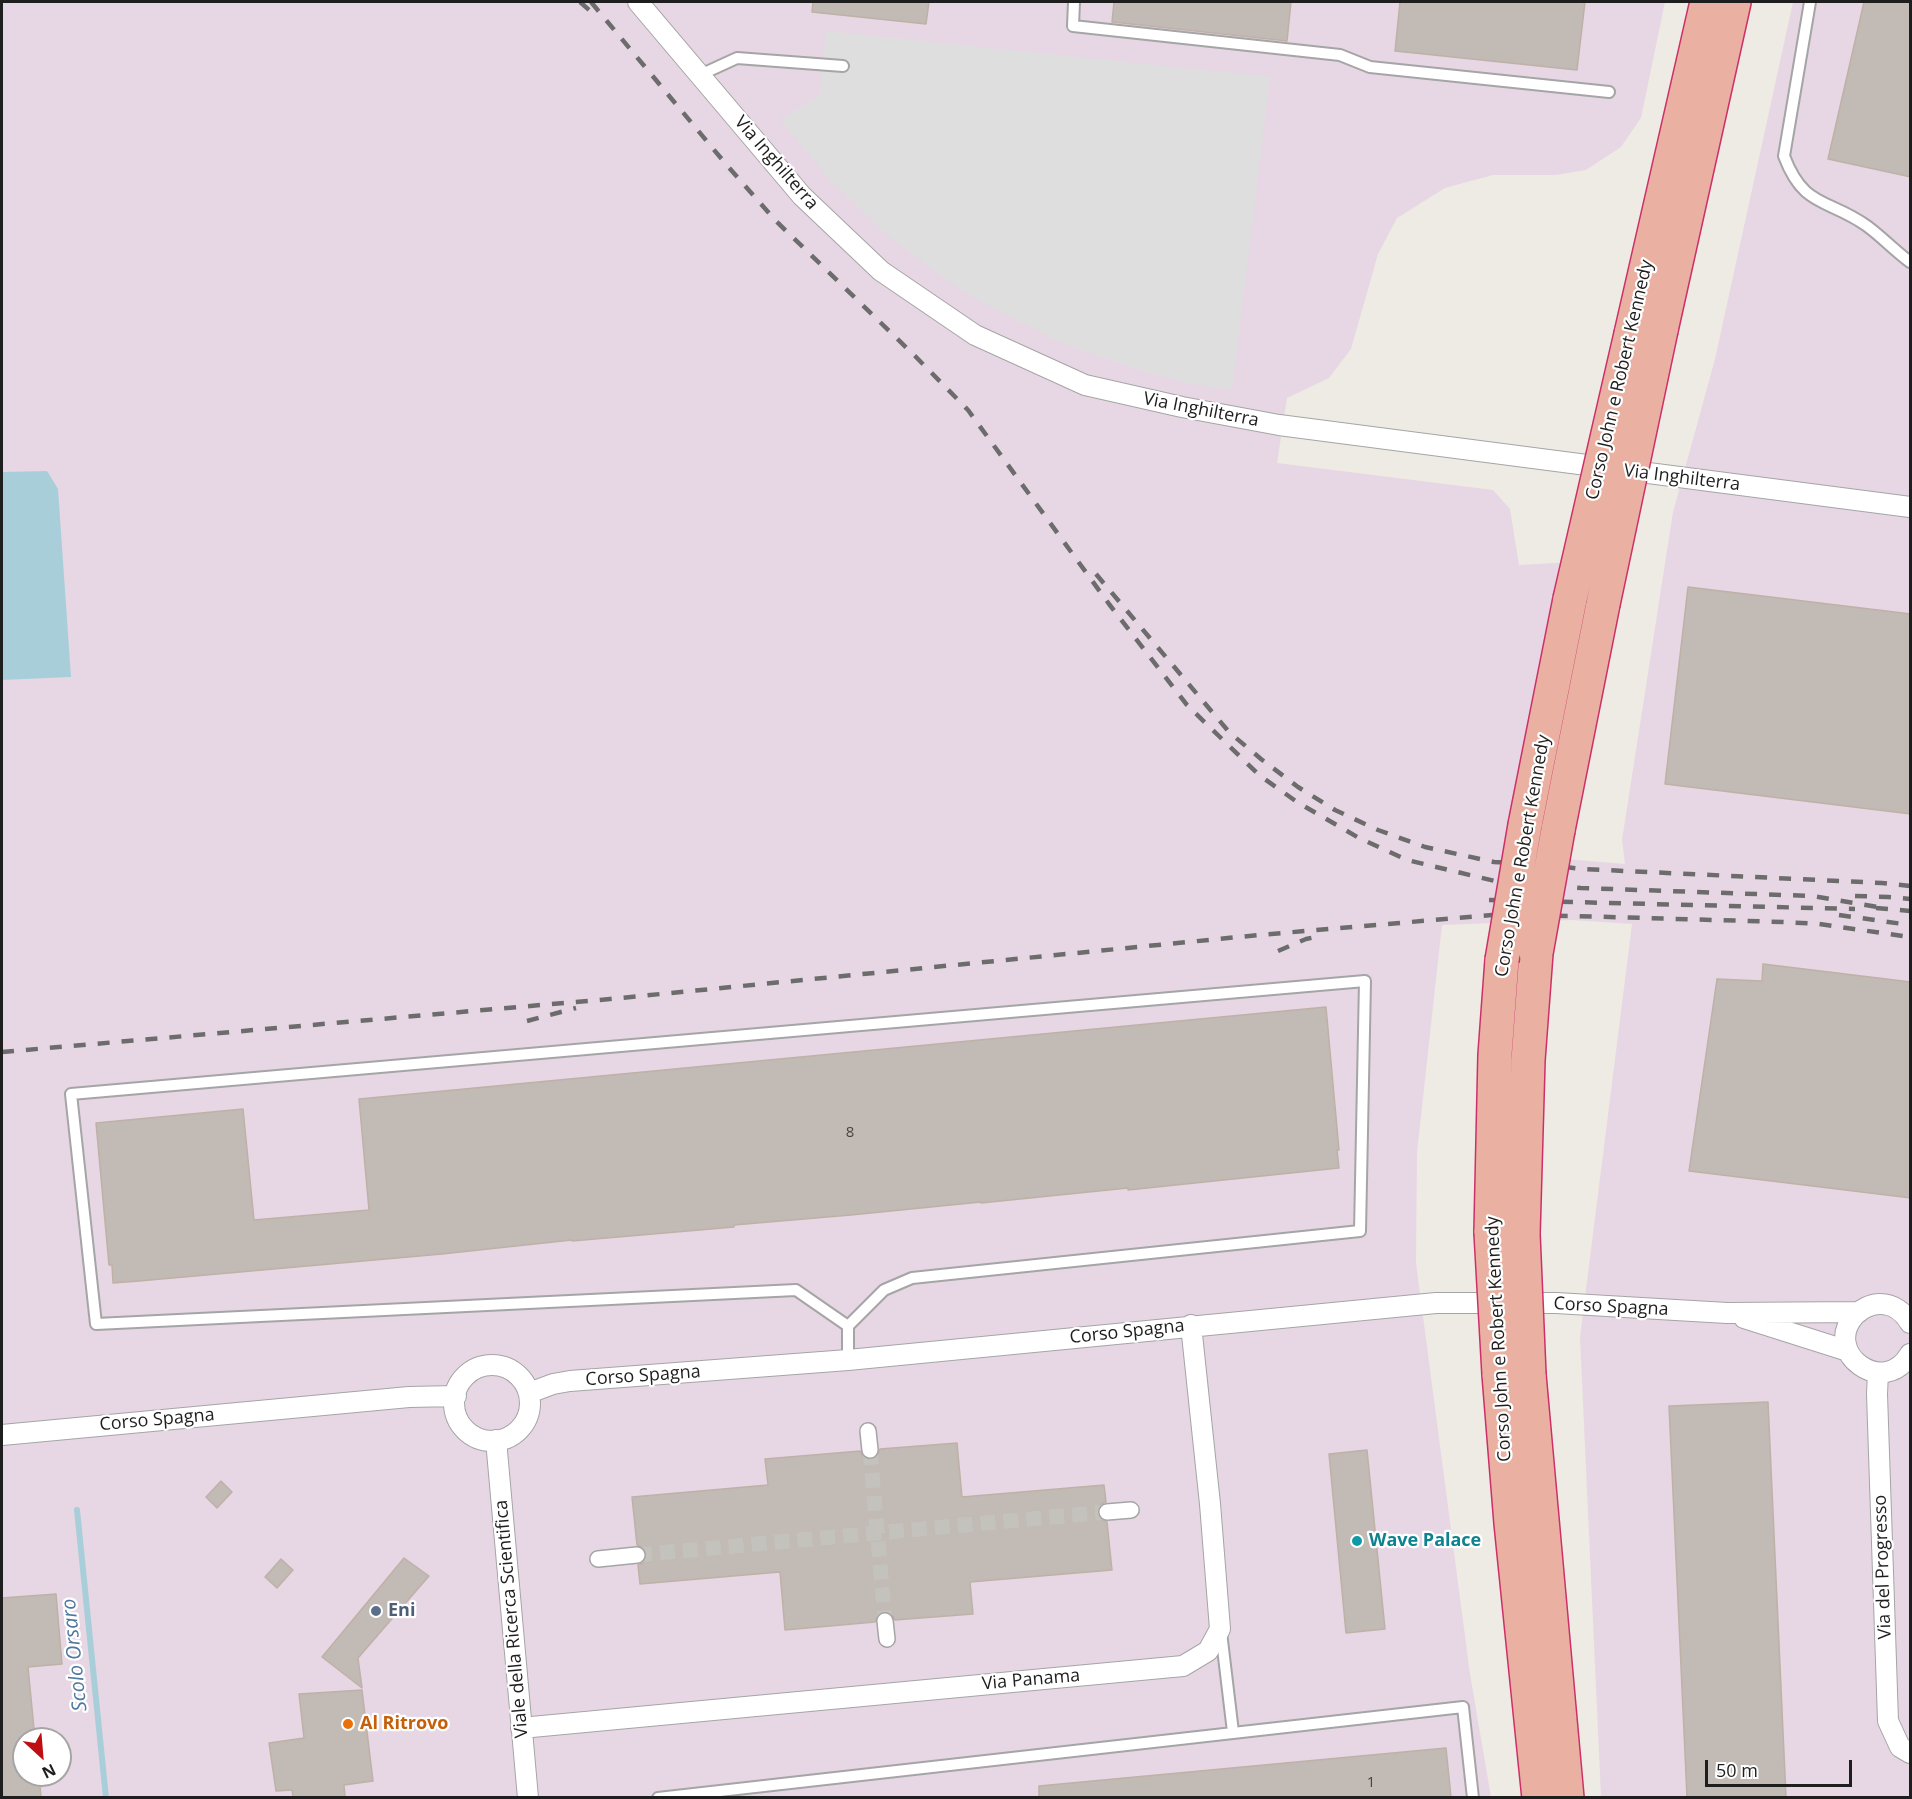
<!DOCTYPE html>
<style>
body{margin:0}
#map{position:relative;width:1912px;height:1799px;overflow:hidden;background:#eeebe4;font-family:"Open Sans",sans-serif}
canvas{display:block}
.frame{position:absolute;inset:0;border:3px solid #1e1e1e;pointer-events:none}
.north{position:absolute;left:12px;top:1727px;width:60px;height:60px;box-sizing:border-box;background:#fff;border:2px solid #a5a5a5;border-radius:50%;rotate:154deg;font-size:16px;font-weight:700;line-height:24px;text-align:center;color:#1e1e1e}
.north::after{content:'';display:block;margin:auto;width:21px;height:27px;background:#be0e11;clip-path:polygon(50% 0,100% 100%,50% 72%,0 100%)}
.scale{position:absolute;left:1705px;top:1760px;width:147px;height:27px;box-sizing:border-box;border:3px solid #1e1e1e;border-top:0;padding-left:8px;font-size:18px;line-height:21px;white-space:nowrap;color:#1e1e1e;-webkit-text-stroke:4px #fff;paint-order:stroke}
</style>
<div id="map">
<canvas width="1912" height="1799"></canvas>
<div class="frame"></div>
<div class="north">N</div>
<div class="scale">50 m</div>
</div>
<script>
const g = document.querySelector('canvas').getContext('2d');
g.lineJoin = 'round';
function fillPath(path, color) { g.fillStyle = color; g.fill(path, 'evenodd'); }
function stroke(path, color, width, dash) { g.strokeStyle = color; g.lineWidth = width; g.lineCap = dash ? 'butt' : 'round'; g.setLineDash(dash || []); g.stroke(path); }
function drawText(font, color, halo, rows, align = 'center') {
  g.font = font + ' "Open Sans",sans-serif'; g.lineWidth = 4.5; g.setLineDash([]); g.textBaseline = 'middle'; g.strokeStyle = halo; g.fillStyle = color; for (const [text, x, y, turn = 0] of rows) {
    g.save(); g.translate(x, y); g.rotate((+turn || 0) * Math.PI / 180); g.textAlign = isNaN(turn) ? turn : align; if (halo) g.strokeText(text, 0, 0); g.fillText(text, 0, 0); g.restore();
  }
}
fillPath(new Path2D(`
 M 2,2 L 1665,2 L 1641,118 L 1621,147 L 1586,170 L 1556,175 L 1493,175 L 1445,188 L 1397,218 L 1378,254 L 1351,349 L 1329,378 L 1287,398 L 1277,463 L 1493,490 L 1510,509 L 1519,565 L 1573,562 L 1518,855 L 1625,864 L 1622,840 L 1673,512 L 1715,359 L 1793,2 L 1910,2 L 1910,1797 L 1601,1797 L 1580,1337 L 1632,924 L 1571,920 L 1442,925 L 1417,1152 L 1416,1263 L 1470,1674 L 1491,1797 L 2,1798 ZM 24,1739 L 60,1739 L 60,1775 L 24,1775 Z`), '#e7d7e4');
fillPath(new Path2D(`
 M 826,31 L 1270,77 L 1232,390 L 1188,383 L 1146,372 L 1062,343 L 983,303 L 950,282 L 887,235 L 830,180 L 780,120 L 820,95 Z`), '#dedede');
fillPath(new Path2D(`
 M 47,471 L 58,489 L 71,677 L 2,680 L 2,472 Z`), '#a8cfd9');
stroke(new Path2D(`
 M 77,1510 L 106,1798`), '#a8cfd9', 6);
const building = new Path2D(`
 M 813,2 L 929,2 L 926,24 L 812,12 Z
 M 1114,2 L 1291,2 L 1287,41 L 1112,22 Z
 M 1400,2 L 1585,2 L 1577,70 L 1395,51 Z
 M 1864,2 L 1911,2 L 1911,177 L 1828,159 Z
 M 1688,587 L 1911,614 L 1911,814 L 1665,784 Z
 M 1763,964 L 1911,982 L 1911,1198 L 1689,1171 L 1717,979 L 1762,981 Z
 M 1326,1007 L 1339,1150 L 1337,1150 L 1339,1168 L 1128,1190 L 1128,1188 L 981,1203 L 981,1202 L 851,1215 L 734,1225 L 734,1227 L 572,1241 L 572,1240 L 442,1254 L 139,1281 L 113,1283 L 112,1265 L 109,1265 L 96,1123 L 243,1109 L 254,1220 L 369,1210 L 359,1099 Z
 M 1768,1402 L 1786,1797 L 1687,1797 L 1669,1406 Z
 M 957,1443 L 962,1497 L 1104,1485 L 1106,1502 L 1101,1504 L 1097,1512 L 1099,1518 L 1107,1522 L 1112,1570 L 970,1582 L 973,1614 L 895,1620 L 892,1615 L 885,1611 L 879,1614 L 875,1622 L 785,1630 L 780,1572 L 640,1584 L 638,1565 L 643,1563 L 647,1555 L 645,1549 L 637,1545 L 632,1497 L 768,1485 L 765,1459 L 860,1451 L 863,1456 L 870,1460 L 876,1457 L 880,1449 Z
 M 1367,1450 L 1385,1629 L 1346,1633 L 1329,1454 Z
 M 221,1481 L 232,1492 L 217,1508 L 206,1497 Z
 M 404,1558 L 429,1576 L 358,1658 L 362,1688 L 322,1657 Z
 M 281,1559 L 293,1570 L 277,1588 L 265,1577 Z
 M 56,1594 L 62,1664 L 28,1667 L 35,1739 L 24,1739 L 24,1775 L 39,1775 L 41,1797 L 2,1797 L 2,1598 Z
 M 362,1690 L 373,1781 L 344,1785 L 345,1797 L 293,1797 L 292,1790 L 276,1791 L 269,1743 L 304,1738 L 299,1694 Z
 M 1446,1748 L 1451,1797 L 1039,1797 L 1039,1786 Z`);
fillPath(building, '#c2bab4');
stroke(building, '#bfb1a8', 1.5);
stroke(new Path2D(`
 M 870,1450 L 885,1621
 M 637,1555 L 1107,1512`), '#c4c2bc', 15, [15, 8]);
const service = new Path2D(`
 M 1074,2 L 1073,26 L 1340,55 L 1370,67 L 1609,92
 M 1810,2 L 1784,156 C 1804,209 1828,198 1867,226 C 1882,237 1895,251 1910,262
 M 700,75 L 737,58 L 843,66
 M 848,1360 L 848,1326 L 884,1290 L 912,1278 L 1360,1231 L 1365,981 L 71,1094 L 96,1324 L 796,1290 L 848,1326
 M 1221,1632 L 1233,1732
 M 658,1798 L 1463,1707 L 1473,1798`);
const pedestrian = new Path2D(`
 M 868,1431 L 870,1450
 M 1107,1512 L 1131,1510
 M 598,1559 L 637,1555
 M 885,1621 L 887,1639`);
const minor = new Path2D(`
 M 638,2 L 802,196 L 881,271 L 975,335 L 1085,385 L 1182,407 L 1279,425 L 1910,507
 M 1744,1318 L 1848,1351
 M 1910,1323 C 1904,1312 1893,1304 1880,1304 C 1871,1304 1861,1309 1855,1315 C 1821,1352 1884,1399 1910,1354
 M454 1403a38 38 0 1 1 76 0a38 38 0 1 1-76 0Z
 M 1878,1373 L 1877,1394 L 1888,1721 L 1900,1747 L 1910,1753
 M 529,1393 L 553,1384 L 570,1381 L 848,1360 L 1436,1303 L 1556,1303 L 1727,1313 L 1859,1312
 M 2,1435 L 409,1397 L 456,1396
 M 496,1440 L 528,1798
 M 521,1728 L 1183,1666 L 1208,1651 L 1220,1629 L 1210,1504 L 1191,1325`);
const trunk = new Path2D(`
 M 1661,330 L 1734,2
 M 1631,334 L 1707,2
 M 1525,825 L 1570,599
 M 1558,830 L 1603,604
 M 1491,1232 L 1495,1055 L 1502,960
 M 1523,1234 L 1528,1060 L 1536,953
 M 1499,1374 L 1511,1523 L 1539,1798
 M 1529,1375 L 1567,1798`);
stroke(service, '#a5a5a5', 14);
stroke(pedestrian, '#a5a5a5', 18);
stroke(minor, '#a5a5a5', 22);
stroke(trunk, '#cd3069', 36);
stroke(service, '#fff', 10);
stroke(pedestrian, '#fff', 15);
stroke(minor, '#fff', 20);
stroke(trunk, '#eab0a2', 33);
stroke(new Path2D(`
 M 580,2 L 596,16
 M 591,2 L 725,163 L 776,221 L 916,357 L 968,410 L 1109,604 L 1187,705 L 1259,775 L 1297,802 L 1359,838 L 1407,860 L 1495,881 L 1581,888 L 1813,896 L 1884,908
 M 1096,574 L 1229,732 L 1261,759 L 1298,787 L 1335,810 L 1378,830 L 1425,847 L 1494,862 L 1538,864 L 1583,869 L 1882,883 L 1910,886
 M 1855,896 L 1888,897 L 1910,899
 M 1489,900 L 1855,909
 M 1876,908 L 1910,911
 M 1839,915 L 1910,925
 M 1278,951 L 1306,939 L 1320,936
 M 527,1021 L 576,1008
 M 2,1052 L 610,999 L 1259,935 L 1492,915 L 1575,916 L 1784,922 L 1819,924 L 1910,937`), '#6c6c6c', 4.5, [12, 12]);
const trunkBridge = new Path2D(`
 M 1570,599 L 1631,334
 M 1603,604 L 1661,330
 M 1536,953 L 1558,830
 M 1502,960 L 1525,825
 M 1491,1232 L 1499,1374
 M 1523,1234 L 1529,1375`);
stroke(trunkBridge, '#cd3069', 36, []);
stroke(trunkBridge, '#eab0a2', 33);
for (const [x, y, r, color] of [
 [1357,1541,6,"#0f9aa8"],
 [376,1611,6,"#5c6f8a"],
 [348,1724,6,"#e8710a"]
]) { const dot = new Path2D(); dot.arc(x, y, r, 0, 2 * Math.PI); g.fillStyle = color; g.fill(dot); stroke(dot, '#fff', 2); }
drawText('15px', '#474544', null, [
 ["8",850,1133],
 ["1",1371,1783]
]);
drawText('18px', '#1e1e1e', '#fff', [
 ["Via Inghilterra",776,163,49],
 ["Corso John e Robert Kennedy",1620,380,-77],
 ["Via Inghilterra",1201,410,11],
 ["Via Inghilterra",1682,478,7],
 ["Corso John e Robert Kennedy",1523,856,-80],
 ["Corso Spagna",1611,1307,3],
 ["Corso Spagna",1127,1332,-6],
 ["Corso John e Robert Kennedy",1499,1339,-93],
 ["Corso Spagna",643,1376,-4],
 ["Corso Spagna",157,1420,-5],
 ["Via del Progresso",1883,1567,-92],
 ["Viale della Ricerca Scientifica",512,1619,-95],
 ["Via Panama",1031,1680,-5]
]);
drawText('bold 18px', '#0d838f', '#fff', [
 ["Wave Palace",1369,1541]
], 'left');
drawText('bold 18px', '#4e5e75', '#fff', [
 ["Eni",388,1611]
], 'left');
drawText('bold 18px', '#c56008', '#fff', [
 ["Al Ritrovo",360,1724]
], 'left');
drawText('italic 20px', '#4e78a0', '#fff', [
 ["Scolo Orsaro",75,1655,-96]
]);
</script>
